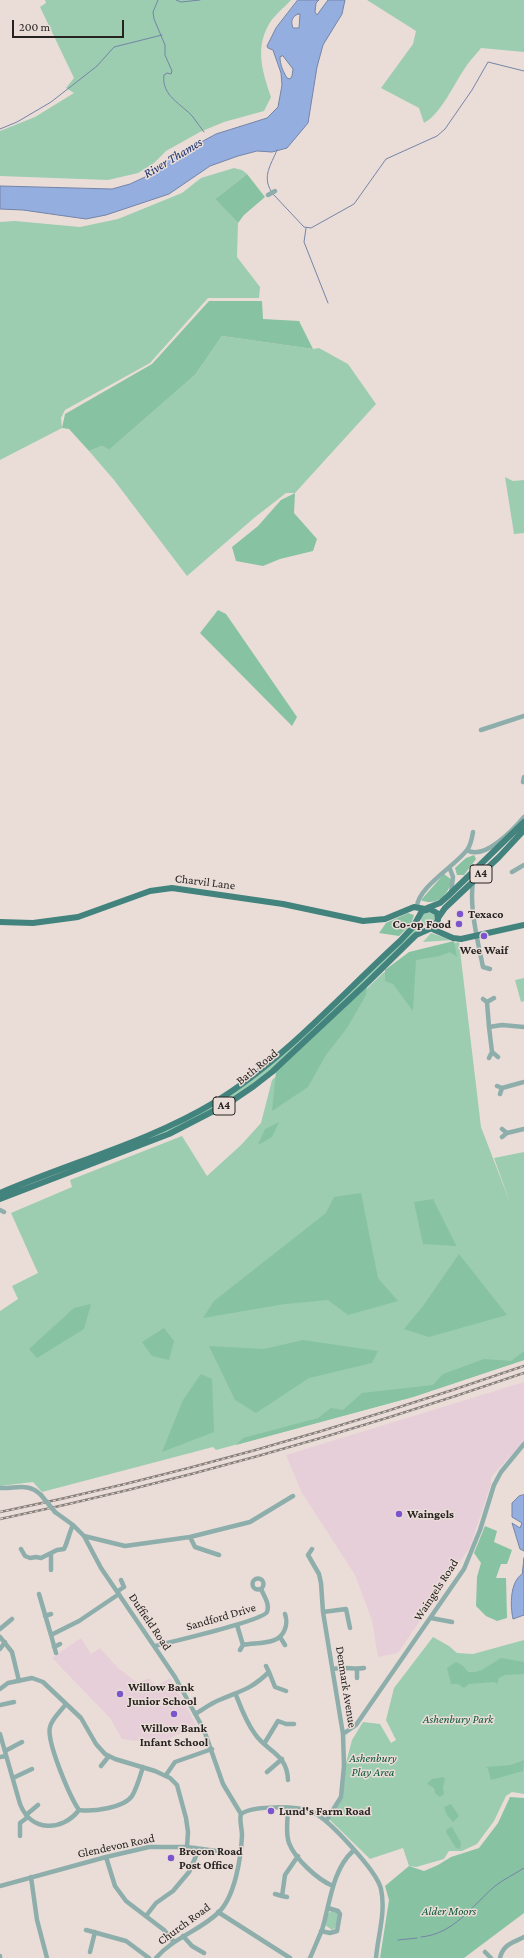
<!DOCTYPE html>
<style>
body{margin:0}
#map{position:relative;width:524px;height:1958px;overflow:hidden;background:#eaddd8;font-family:"Crimson Pro",serif}
canvas{display:block}
.scale{position:absolute;left:12px;top:20px;width:112px;height:18px;box-sizing:border-box;border:2px solid #262220;border-top:0;padding-left:5px;font-size:12px;line-height:14px;white-space:nowrap;color:#262220;-webkit-text-stroke:3px #eaddd8;paint-order:stroke}
</style>
<div id="map">
<canvas width="524" height="1958"></canvas>
<div class="scale">200 m</div>
</div>
<script>
const g = document.querySelector('canvas').getContext('2d');
g.lineJoin = 'round';
function fillPath(path, color) { g.fillStyle = color; g.fill(path, 'evenodd'); }
function stroke(path, color, width, dash) { g.strokeStyle = color; g.lineWidth = width; g.lineCap = dash ? 'butt' : 'round'; g.setLineDash(dash || []); g.stroke(path); }
function drawText(font, color, halo, rows, align = 'center') {
  g.font = font + ' "Crimson Pro",serif'; g.lineWidth = 3; g.setLineDash([]); g.textBaseline = 'middle'; g.strokeStyle = halo; g.fillStyle = color; for (const [text, x, y, turn = 0] of rows) {
    g.save(); g.translate(x, y); g.rotate((+turn || 0) * Math.PI / 180); g.textAlign = isNaN(turn) ? turn : align; if (halo) g.strokeText(text, 0, 0); g.fillText(text, 0, 0); g.restore();
  }
}
fillPath(new Path2D(`
 M 524,1382 L 524,1441 L 491,1477 L 491,1484 L 470,1547 L 398,1653 L 378,1657 L 372,1621 L 355,1575 L 302,1493 L 286,1455 Z
 M 81,1638 L 91,1654 L 100,1648 L 118,1668 L 138,1683 L 149,1678 L 155,1686 L 170,1678 L 198,1728 L 174,1736 L 166,1741 L 135,1741 L 122,1739 L 110,1718 L 52,1658 Z`), '#e7cfd9');
fillPath(new Path2D(`
 M 45,0 L 291,0 C 284,8 273,16 268,26 C 255,50 263,73 271,97 L 264,111 L 224,122 L 200,132 L 166,151 L 154,163 L 138,173 L 108,180 L 0,176 L 0,131 L 35,117 L 74,93 L 66,88 L 74,78 L 40,7 L 46,3 Z
 M 367,0 L 524,0 L 524,52 L 481,48 C 476,55 469,61 465,68 C 454,84 441,114 424,123 L 419,108 L 381,88 L 413,44 L 416,31 Z
 M 234,168 L 242,170 L 247,174 L 215,199 L 238,223 L 237,257 L 260,287 L 259,298 L 208,298 L 150,363 L 65,410 L 61,418 L 62,428 L 0,460 L 0,222 L 15,221 L 80,227 L 118,219 L 182,193 L 201,178 Z
 M 222,336 L 313,349 L 319,348 L 348,364 L 376,404 L 295,493 L 286,493 L 254,518 L 187,576 L 114,480 L 89,451 L 102,446 L 109,450 L 195,375 Z
 M 505,477 L 513,481 L 524,480 L 524,533 L 514,534 Z
 M421 919a7 7 0 1 1 14 0a7 7 0 1 1-14 0Z
 M 417,926 L 420,929 L 401,948 L 265,1075 L 223,1104 L 177,1128 L 0,1195 L 161,1132 L 251,1080 L 369,974 Z
 M 431,933 L 452,940 L 423,942 Z
 M 459,942 L 481,1127 L 511,1205 L 494,1158 L 524,1152 L 524,1360 L 413,1397 L 216,1450 L 213,1447 L 42,1492 L 33,1482 L 0,1486 L 0,1311 L 18,1299 L 12,1286 L 38,1273 L 11,1213 L 72,1187 L 70,1180 L 182,1136 L 207,1176 L 241,1145 L 261,1123 L 272,1080 L 383,973 L 416,954 Z
 M 524,978 L 524,1001 L 521,1002 L 515,980 Z
 M 433,1637 L 449,1646 L 457,1653 L 473,1654 L 524,1640 L 524,1794 L 512,1792 L 506,1796 L 494,1821 L 477,1844 L 462,1851 L 449,1851 L 444,1859 L 416,1867 L 409,1866 L 403,1848 L 370,1859 L 329,1819 L 344,1785 L 346,1763 L 352,1740 L 363,1722 L 380,1724 L 391,1743 L 396,1740 L 386,1720 L 394,1688 Z
 M 331,1911 L 337,1912 L 339,1917 L 335,1928 L 332,1930 L 325,1925 L 328,1914 Z`), '#9ccdb1');
fillPath(new Path2D(`
 M 247,174 L 265,197 L 244,215 L 238,223 L 215,199 Z
 M 209,301 L 262,301 L 263,319 L 299,321 L 313,349 L 222,336 L 195,375 L 109,450 L 102,446 L 89,451 L 69,429 L 62,428 L 65,414 L 152,364 Z
 M 295,493 L 294,513 L 317,539 L 313,551 L 280,559 L 263,566 L 236,561 L 232,547 L 258,526 L 281,500 Z
 M 218,610 L 226,614 L 297,717 L 292,726 L 200,633 Z
 M 474,855 L 476,859 L 464,875 L 457,875 L 455,868 L 466,858 Z
 M 444,874 L 452,880 C 448,895 437,907 421,900 Z
 M 408,913 L 414,915 L 411,924 L 399,936 L 379,933 L 386,923 Z
 M 454,941 L 457,957 L 450,952 L 440,956 L 416,960 L 413,1011 L 393,984 L 385,981 L 385,970 L 409,952 Z
 M 367,986 L 366,995 L 347,1028 L 326,1055 L 308,1087 L 272,1111 L 276,1072 Z
 M 279,1122 L 272,1137 L 258,1145 L 265,1129 Z
 M 361,1193 L 378,1278 L 398,1301 L 348,1315 L 328,1300 L 285,1304 L 203,1318 L 214,1301 L 326,1213 L 334,1197 Z
 M 433,1199 L 456,1245 L 456,1246 L 423,1244 L 414,1202 Z
 M 459,1254 L 507,1315 L 429,1337 L 404,1329 L 423,1306 Z
 M 91,1304 L 84,1329 L 37,1358 L 29,1349 L 74,1308 Z
 M 164,1328 L 174,1341 L 169,1360 L 152,1356 L 142,1342 Z
 M 303,1340 L 378,1351 L 372,1363 L 309,1378 L 256,1413 L 235,1400 L 209,1346 L 264,1349 Z
 M 524,1351 L 524,1360 L 413,1397 L 236,1445 L 243,1438 L 318,1418 L 331,1408 L 343,1410 L 362,1393 L 433,1385 L 443,1374 L 484,1359 L 511,1361 Z
 M 201,1374 L 212,1379 L 214,1432 L 162,1452 L 183,1400 Z
 M 485,1526 L 497,1531 L 494,1542 L 512,1550 L 507,1564 L 501,1564 L 496,1578 L 506,1578 L 507,1618 L 497,1621 L 486,1616 L 476,1606 L 477,1577 L 481,1563 L 474,1553 Z
 M 501,1658 L 524,1662 L 524,1674 L 505,1675 L 499,1678 L 497,1684 L 494,1682 L 469,1684 L 464,1688 L 458,1684 L 451,1684 L 447,1668 L 456,1662 L 462,1665 L 468,1672 L 475,1672 L 482,1670 Z
 M 524,1760 L 523,1771 L 491,1780 L 488,1769 L 486,1767 L 511,1765 Z
 M 443,1777 L 445,1779 L 443,1788 L 444,1794 L 440,1797 L 435,1793 L 434,1788 L 427,1784 L 432,1779 Z
 M 510,1797 L 524,1798 L 524,1913 L 464,1958 L 380,1958 L 389,1900 L 385,1886 L 409,1866 L 424,1871 L 438,1865 L 451,1857 L 479,1848 L 498,1823 Z
 M 451,1804 L 459,1816 L 453,1822 L 447,1815 L 444,1807 Z
 M 452,1827 L 461,1843 L 460,1849 L 456,1848 L 446,1832 L 447,1829 Z`), '#87c3a2');
const water = new Path2D(`
 M 298,0 L 319,0 L 316,3 L 315,12 L 317,15 L 328,0 L 345,0 L 342,14 L 323,45 L 317,67 L 308,123 L 287,148 L 272,152 L 257,151 L 238,156 L 210,166 L 169,194 L 106,215 L 86,219 L 23,210 L 0,209 L 0,186 L 112,189 L 130,184 L 158,171 L 168,160 L 216,134 L 267,118 L 278,107 L 282,85 L 281,73 L 273,50 L 268,48 L 267,46 L 276,28 ZM 298,14 L 300,14 L 299,28 L 293,28 C 291,22 291,17 298,14 ZM 283,56 L 293,69 L 292,76 L 290,79 L 287,78 C 283,71 280,65 280,57 Z
 M 524,1495 L 524,1551 L 520,1549 L 512,1523 L 520,1528 L 522,1523 L 512,1517 L 512,1503 L 519,1496 Z
 M 524,1558 L 524,1615 L 513,1619 C 510,1605 510,1582 522,1574 Z`);
fillPath(water, '#95aee0');
stroke(water, '#7484a6', 1);
stroke(new Path2D(`
 M 158,0 L 153,12 L 154,19 L 165,45 L 165,55 L 172,71 L 171,74 L 167,73 L 164,75 C 161,96 182,104 193,117 C 197,122 200,127 204,132
 M 176,0 L 181,2 L 200,0
 M 0,129 L 17,122 L 51,102 L 97,66 L 114,47 L 162,35
 M 271,191 C 262,176 271,165 277,150
 M 273,194 L 304,227 L 311,228 L 354,204 L 386,159 L 437,136 L 445,129 L 472,90 L 488,62 L 524,71
 M 306,228 L 304,242 L 328,303
 M 421,1937 C 454,1934 472,1906 495,1886 C 504,1879 515,1874 524,1868
 M 398,1940 L 417,1938`), '#7484a6', 1);
stroke(new Path2D(`
 M 268,195 L 275,191
 M 481,730 L 524,716
 M 523,782 L 524,777
 M 467,850 C 484,861 514,829 524,817
 M 450,869 L 453,877 L 451,893
 M 512,872 L 524,865
 M 473,882 C 469,906 478,943 483,967 L 490,969
 M 417,907 C 417,888 455,866 467,850 C 471,845 472,838 473,832
 M 483,999 L 487,1002 L 489,1027 L 502,1025 L 524,1027
 M 487,1002 L 494,998
 M 489,1027 L 492,1052 L 498,1057
 M 489,1058 L 492,1052
 M 497,1086 L 502,1088 L 524,1082
 M 500,1094 L 502,1088
 M 502,1129 L 507,1133 L 524,1129
 M 502,1137 L 507,1133
 M 0,1210 L 4,1212
 M 0,1488 C 16,1489 28,1482 41,1495
 M 55,1512 L 73,1525 L 84,1536 L 101,1568 L 175,1677 L 204,1730 L 223,1784 L 241,1814
 M 84,1536 L 125,1546 L 190,1537 L 250,1522 L 293,1496
 M 190,1537 L 195,1547 L 219,1555
 M 21,1549 L 25,1556 L 30,1558 L 36,1557 L 41,1558 L 57,1550 L 64,1549 C 68,1541 69,1533 73,1525
 M 312,1549 L 308,1555 L 319,1574 L 321,1583 L 323,1612 L 343,1734 L 344,1766 L 341,1797 L 326,1821
 M 51,1554 L 51,1570
 M252.5 1584a5.5 5.5 0 1 1 11 0a5.5 5.5 0 1 1-11 0Z
 M 118,1591 L 124,1587 L 121,1580
 M 39,1594 L 51,1635 L 79,1621 L 119,1594
 M 323,1612 L 346,1609 L 350,1628
 M 45,1616 L 51,1614
 M 431,1618 L 452,1622
 M 237,1625 L 243,1645 C 257,1642 279,1646 285,1629 C 287,1623 287,1620 285,1614
 M 0,1629 L 12,1619
 M 51,1635 L 56,1653
 M 0,1637 L 12,1652 L 19,1681
 M 280,1637 L 285,1645
 M 155,1646 C 170,1642 262,1621 267,1612 C 270,1604 264,1596 261,1589
 M 54,1647 L 60,1644
 M 0,1649 L 5,1642
 M 240,1650 L 243,1645
 M 333,1669 C 345,1666 353,1670 364,1668
 M 357,1670 L 357,1678
 M 269,1672 L 275,1687 L 286,1691
 M 0,1689 L 8,1683 L 32,1678 L 43,1682 L 81,1718 L 96,1744 L 105,1754 L 115,1759 L 155,1771 L 170,1778 L 177,1785 L 186,1818 L 188,1832 L 187,1847
 M 236,1695 C 241,1708 246,1722 255,1734 C 267,1752 287,1753 288,1780
 M 66,1704 C 61,1711 52,1718 50,1727 C 46,1741 70,1797 79,1810 C 92,1812 124,1808 132,1796 C 137,1788 140,1776 143,1767
 M 0,1705 L 14,1702
 M 195,1714 C 202,1710 210,1704 217,1701 C 241,1690 249,1691 269,1672 L 266,1666
 M 0,1734 L 20,1804 C 31,1832 62,1832 79,1810
 M 343,1734 L 356,1725 L 464,1569 L 480,1530 L 494,1485 L 501,1472 L 524,1444
 M 264,1744 L 278,1721 L 286,1724 L 294,1724
 M 5,1751 L 22,1742
 M 0,1757 L 6,1756
 M 101,1766 L 109,1756
 M 267,1772 L 282,1759
 M 166,1775 L 175,1762 L 212,1749
 M 13,1778 L 32,1769
 M 288,1808 C 288,1819 285,1832 289,1843 C 295,1859 318,1880 333,1886
 M 241,1814 C 254,1805 298,1806 313,1812 C 329,1820 377,1871 381,1889 C 386,1912 378,1935 376,1958
 M 26,1815 L 38,1805
 M 20,1836 L 20,1823 L 28,1817
 M 106,1857 L 115,1886 L 126,1901 L 164,1930 L 174,1942
 M 31,1877 L 37,1920 L 47,1958
 M 0,1886 L 106,1857 L 149,1847 L 187,1847 L 239,1854
 M 275,1894 L 282,1896
 M 287,1897 L 282,1896 L 285,1875 L 298,1856
 M 218,1912 L 290,1958
 M 146,1916 L 156,1903 L 173,1891 L 189,1872 L 196,1856 L 196,1848
 M 86,1930 L 126,1941 L 149,1958
 M 321,1931 L 330,1933 L 337,1931 L 340,1914 L 338,1911 L 328,1908
 M 183,1936 L 192,1946 L 204,1953
 M 90,1952 L 95,1932
 M 485,1952 L 491,1958
 M 0,1956 L 0,1958
 M 156,1958 C 173,1938 199,1931 218,1913 C 235,1897 241,1858 242,1835 C 242,1828 239,1820 241,1814
 M 310,1958 C 314,1949 318,1939 322,1930 C 330,1904 332,1870 353,1851
 M 500,1958 C 503,1944 513,1943 524,1937`), '#8eaeab', 4.5);
stroke(new Path2D(`
 M 427,908 L 440,903 L 448,896 L 524,822
 M 438,918 L 445,908 L 499,857 L 524,830
 M 0,922 L 33,923 L 78,917 L 150,891 L 172,888 L 283,904 L 363,921 L 385,919 L 414,907 L 425,909
 M 430,928 L 453,938 L 461,939 L 524,925
 M 0,1193 C 71,1162 149,1142 215,1102 C 283,1061 342,994 400,941 L 413,927 L 422,911 L 430,909 L 437,913 L 438,920 L 434,927 L 416,935 L 369,981 L 272,1072 L 254,1086 L 229,1103 L 169,1134 L 0,1199`), '#43837e', 6);
const rail = new Path2D(`
 M 0,1512 C 177,1476 353,1425 524,1366
 M 0,1519 C 178,1482 353,1432 524,1373`);
stroke(rail, '#877f7b', 2.5);
stroke(rail, '#eaddd8', 1, [3]);
stroke(new Path2D(`
 M 41,1495 L 55,1512`), '#8eaeab', 4.5);
for (const [x, y, r, color] of [
 [460,914,4,"#7c55ce"],
 [459,924,4,"#7c55ce"],
 [484,936,4,"#7c55ce"],
 [399,1514,4,"#7c55ce"],
 [120,1694,4,"#7c55ce"],
 [174,1714,4,"#7c55ce"],
 [271,1811,4,"#7c55ce"],
 [171,1858,4,"#7c55ce"]
]) { const dot = new Path2D(); dot.arc(x, y, r, 0, 2 * Math.PI); g.fillStyle = color; g.fill(dot); stroke(dot, '#eaddd8', 1.5); }
for (const [x, y, w] of [
 [481,874,22],
 [224,1106,22]
]) { const box = new Path2D(); box.roundRect(x - w / 2, y - 9, w, 18, 3); g.fillStyle = '#eaddd8'; g.fill(box); stroke(box, '#262220', 1); }
drawText('bold 11px', '#262220', null, [
 ["A4",481,874],
 ["A4",224,1106]
]);
drawText('12px', '#262220', '#eaddd8', [
 ["Charvil Lane",205,882,7],
 ["Bath Road",257,1067,-39],
 ["Waingels Road",436,1590,-57],
 ["Sandford Drive",221,1617,-16],
 ["Duffield Road",150,1622,56],
 ["Denmark Avenue",346,1687,81],
 ["Glendevon Road",116,1846,-12],
 ["Church Road",184,1924,-36]
]);
drawText('bold 12px', '#262220', '#eaddd8', [
 ["Texaco",468,914],
 ["Co-op Food",451,924,"right"],
 ["Wee Waif",484,950,"center"],
 ["Waingels",407,1514],
 ["Willow Bank",128,1687],
 ["Junior School",128,1701],
 ["Willow Bank",174,1728,"center"],
 ["Infant School",174,1742,"center"],
 ["Lund's Farm Road",279,1811],
 ["Brecon Road",179,1851],
 ["Post Office",179,1865]
], 'left');
drawText('italic 12px', '#0b5638', '#eaddd8', [
 ["Ashenbury Park",458,1719],
 ["Ashenbury",373,1758],
 ["Play Area",373,1772],
 ["Alder Moors",449,1911]
]);
drawText('italic 13px', '#17306b', '#eaddd8', [
 ["River Thames",173,158,-31]
]);
</script>
